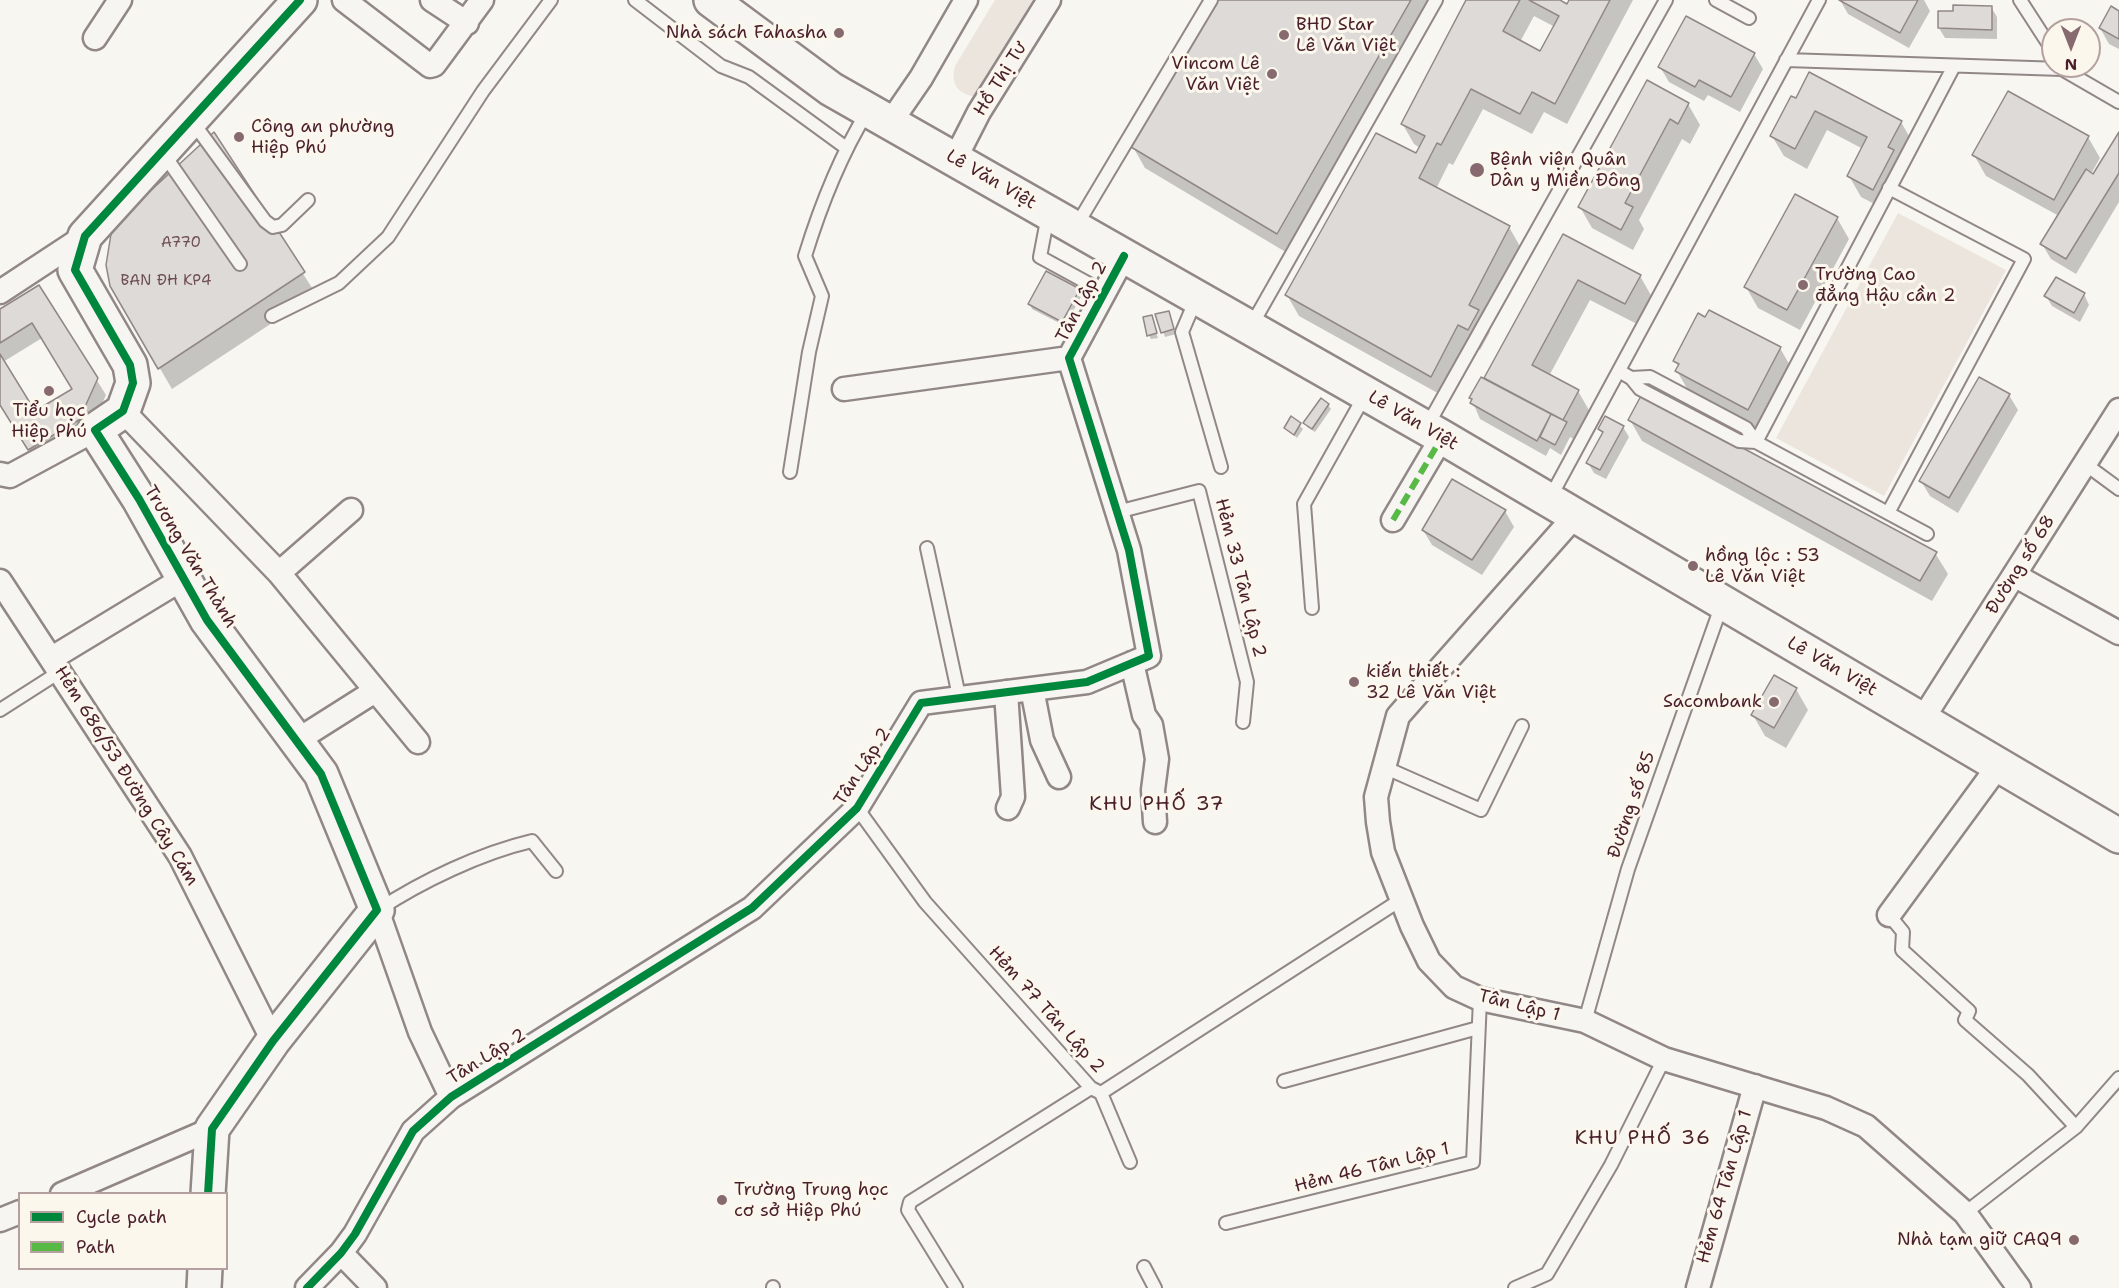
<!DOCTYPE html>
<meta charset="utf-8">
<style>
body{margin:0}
#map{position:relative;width:2119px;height:1288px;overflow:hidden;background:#f8f6f0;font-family:"Shantell Sans",sans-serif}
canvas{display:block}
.legend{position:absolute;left:18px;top:1192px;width:210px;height:78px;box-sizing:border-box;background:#fbf7ec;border:2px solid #b4a19f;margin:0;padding:8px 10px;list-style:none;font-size:18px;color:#4a1f2b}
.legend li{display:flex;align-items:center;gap:12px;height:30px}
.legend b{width:30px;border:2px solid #b4a19f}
.north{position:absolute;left:2041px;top:18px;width:60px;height:60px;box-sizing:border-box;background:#fbf7ec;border:2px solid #b4a19f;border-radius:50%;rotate:180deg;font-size:16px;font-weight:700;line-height:24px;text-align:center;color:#4a1f2b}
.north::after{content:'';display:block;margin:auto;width:21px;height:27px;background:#876a70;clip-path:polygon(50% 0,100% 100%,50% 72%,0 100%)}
</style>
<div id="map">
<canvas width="2119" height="1288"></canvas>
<ul class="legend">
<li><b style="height:8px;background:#00873e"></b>Cycle path</li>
<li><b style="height:8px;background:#58b947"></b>Path</li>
</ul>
<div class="north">N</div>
</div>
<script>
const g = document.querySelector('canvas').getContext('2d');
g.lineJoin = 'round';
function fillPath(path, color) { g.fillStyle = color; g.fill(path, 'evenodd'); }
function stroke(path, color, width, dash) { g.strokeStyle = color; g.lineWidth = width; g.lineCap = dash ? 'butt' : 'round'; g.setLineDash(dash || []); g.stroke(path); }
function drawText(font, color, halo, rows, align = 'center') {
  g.font = font + ' "Shantell Sans",sans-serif'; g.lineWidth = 6; g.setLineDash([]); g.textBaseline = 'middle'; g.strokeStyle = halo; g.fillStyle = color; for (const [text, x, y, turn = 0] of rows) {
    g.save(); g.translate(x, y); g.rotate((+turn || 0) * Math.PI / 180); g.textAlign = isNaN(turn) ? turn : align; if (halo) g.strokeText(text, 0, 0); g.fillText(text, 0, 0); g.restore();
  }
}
fillPath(new Path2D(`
 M 995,0 L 1044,0 L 977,97 C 958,94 950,85 955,66 Z
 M 1898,213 L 2006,270 L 1884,496 L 1776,438 Z`), '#ece5de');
fillPath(new Path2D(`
 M 1219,0 L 1435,0 L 1289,254 L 1145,168 L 1133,147 Z
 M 1468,0 L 1557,0 L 1568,6 L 1571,0 L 1633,0 L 1567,124 L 1544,112 L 1532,134 L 1483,109 L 1453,165 L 1449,163 L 1436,189 L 1509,227 L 1521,248 L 1483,320 L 1490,332 L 1480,350 L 1470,345 L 1443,396 L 1299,316 L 1287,295 L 1416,155 L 1420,148 L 1414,144 L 1402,123 ZM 1534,16 L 1555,27 L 1541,53 L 1520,42 Z
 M 1840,0 L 1924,0 L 1930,11 L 1909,48 L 1848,14 Z
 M 1991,7 L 1997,17 L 1997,39 L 1945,38 L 1939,28 Z
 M 2119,13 L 2119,49 L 2109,44 L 2100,28 Z
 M 1754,54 L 1763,69 L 1740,112 L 1708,95 L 1704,101 L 1669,82 L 1660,67 Z
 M 1648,82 L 1688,104 L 1700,125 L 1690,144 L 1682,139 L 1639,220 L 1644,229 L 1633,250 L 1592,228 L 1580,207 Z
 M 1797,100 L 1901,122 L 1913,143 L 1901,164 L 1905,172 L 1886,210 L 1861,197 L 1849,176 L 1863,149 L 1827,130 L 1807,169 L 1784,156 L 1772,136 Z
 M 213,134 L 316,294 L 172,389 L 111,285 Z
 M 2119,134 L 2119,202 L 2076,274 L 2051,259 L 2042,244 L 2059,216 L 1986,176 L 1974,155 L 2088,137 L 2100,158 L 2091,174 L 2094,176 Z
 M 1837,218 L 1849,239 L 1800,330 L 1758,308 L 1746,287 Z
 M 1564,236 L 1640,276 L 1652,297 L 1637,324 L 1590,300 L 1549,376 L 1578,391 L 1590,412 L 1575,440 L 1570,437 L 1561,455 L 1550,448 L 1546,456 L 1480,419 L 1471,398 L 1485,380 Z
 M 39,287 L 106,395 L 87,436 L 38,464 L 0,403 L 0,311 ZM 42,338 L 74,389 L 35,413 L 3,362 Z
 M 1079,290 L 1082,295 L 1065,326 L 1032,309 L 1030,304 Z
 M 2084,294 L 2089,305 L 2080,322 L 2052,306 L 2046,296 Z
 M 1169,313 L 1176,334 L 1165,337 L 1157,315 Z
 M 1151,316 L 1158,338 L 1151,339 L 1149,335 Z
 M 1780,348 L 1792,369 L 1760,429 L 1689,392 L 1677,371 L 1679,368 L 1675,361 Z
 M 2009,395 L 2018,410 L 1958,513 L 1930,496 L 1921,481 Z
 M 1328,405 L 1331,409 L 1315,432 L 1307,427 L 1305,423 Z
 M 1292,418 L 1303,429 L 1297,438 L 1286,428 Z
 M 1630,420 L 1935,553 L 1948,574 L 1932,601 L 1642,441 Z
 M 1623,427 L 1629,437 L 1606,479 L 1594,473 L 1588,463 L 1603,435 L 1600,429 Z
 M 1505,511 L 1514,527 L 1482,575 L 1432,545 L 1423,530 Z
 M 1796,689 L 1808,710 L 1786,748 L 1765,736 L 1753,715 Z`), '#0003');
const building = new Path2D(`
 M 1217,0 L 1411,0 L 1277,234 L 1131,147 Z
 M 1466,0 L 1520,0 L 1503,31 L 1540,51 L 1559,16 L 1529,0 L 1560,0 L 1567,4 L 1569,0 L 1610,0 L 1555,104 L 1532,92 L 1520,114 L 1471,89 L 1441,145 L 1437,143 L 1419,178 L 1510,226 L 1469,305 L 1479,310 L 1468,330 L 1458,325 L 1431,377 L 1285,295 L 1376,133 L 1416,153 L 1425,136 L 1401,124 Z
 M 1839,0 L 1918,0 L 1900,33 Z
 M 1953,5 L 1992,6 L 1992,30 L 1938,28 L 1938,11 L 1953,11 Z
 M 2111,6 L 2119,11 L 2119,39 L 2099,28 Z
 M 1686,16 L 1755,53 L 1731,97 L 1699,80 L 1695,87 L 1658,67 Z
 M 1809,72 L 1902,121 L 1888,147 L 1894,150 L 1873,190 L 1847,176 L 1867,137 L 1815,111 L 1795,149 L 1770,136 L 1791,96 L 1796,98 Z
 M 1647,80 L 1689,103 L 1678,124 L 1670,119 L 1625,203 L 1633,207 L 1621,230 L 1578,207 Z
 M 2008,91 L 2089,136 L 2054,200 L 1972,155 Z
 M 214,132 L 305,272 L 158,369 L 110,286 L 106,265 L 111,234 L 132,208 Z
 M 2119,132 L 2119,173 L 2066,259 L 2040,244 L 2086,169 L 2093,174 Z
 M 1795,194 L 1838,217 L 1787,310 L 1744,287 Z
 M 1563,234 L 1641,275 L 1625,304 L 1578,280 L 1532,365 L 1579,390 L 1563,420 L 1484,378 Z
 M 1046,271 L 1080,289 L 1062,322 L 1028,304 Z
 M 2056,277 L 2085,293 L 2074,313 L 2044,296 Z
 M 39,285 L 98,378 L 79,420 L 28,450 L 0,405 L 0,354 L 35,411 L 72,389 L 32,323 L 0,343 L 0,309 Z
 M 1709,310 L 1781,347 L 1748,410 L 1675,371 L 1679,364 L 1673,361 L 1698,313 L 1705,317 Z
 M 1169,311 L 1174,329 L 1161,333 L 1155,314 Z
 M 1152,315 L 1157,333 L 1147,336 L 1143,317 Z
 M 1481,377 L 1551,414 L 1537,441 L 1470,403 L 1472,399 L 1469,398 Z
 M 1979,377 L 2010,394 L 1949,498 L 1919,481 Z
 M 1642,394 L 1937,552 L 1920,581 L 1628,420 Z
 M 1321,398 L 1329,404 L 1312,429 L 1303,423 Z
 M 1551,414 L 1567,422 L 1555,445 L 1540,437 Z
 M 1291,416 L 1301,423 L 1294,435 L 1284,428 Z
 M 1605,416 L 1624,426 L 1600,470 L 1586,463 L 1603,432 L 1598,429 Z
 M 1452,479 L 1506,510 L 1472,560 L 1422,530 Z
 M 1774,675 L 1797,688 L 1774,728 L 1751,715 Z`);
fillPath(building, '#dedad7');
stroke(building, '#918787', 1.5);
const lane = new Path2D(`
 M 635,0 L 721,66 L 749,77 L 845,147
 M 1716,0 L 1749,18
 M 2020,0 L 2053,51
 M 1786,60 L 2062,69 L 2119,102
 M 192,121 L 265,221 L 273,227 L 282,225 L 308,200
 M 163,153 L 240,264
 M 1048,215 L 1040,257 L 1104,292
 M 1075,228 L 1211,0
 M 1196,299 L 1182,332 L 1221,467
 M 272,316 L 339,283 L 388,237 L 483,91 L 551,0
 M 1250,328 L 1436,0
 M 1619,371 L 1631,378 L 1640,389 L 1739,441 L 1756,442 L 1927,534
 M 1631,378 L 1650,377 L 1746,428 L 1756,442
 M 1426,428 L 1666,0
 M 1756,442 L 1954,66
 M 2085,464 L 2119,489
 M 790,472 L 809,352 L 822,296 L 805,256 C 821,204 839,158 867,112
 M 1550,498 L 1819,0
 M 1117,512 L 1199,491 L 1247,682 L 1243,722
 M 1888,513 L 2024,259 L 1889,188
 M 927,548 L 959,696
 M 1312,608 L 1304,504 L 1365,395
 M 0,710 L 61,671
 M 1386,768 L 1481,810 L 1522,726
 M 857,808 L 925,902 L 1091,1088 L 1101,1093 L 1402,899
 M 378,910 C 422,881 481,853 532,841 L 556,871
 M 1889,915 L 1903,932 L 1902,950 L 1969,1011 L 1965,1020 L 2028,1075 L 2076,1127
 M 1585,1021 L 1628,869 L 1722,604
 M 1284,1081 L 1478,1028
 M 1101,1093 L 1130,1162
 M 1965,1213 L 2076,1127 L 2119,1078
 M 1226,1223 L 1473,1162 L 1480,999
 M 1144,1267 L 1155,1288
 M 773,1287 L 773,1288
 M 956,1288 L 908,1210 L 910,1202 L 1091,1088
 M 1515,1288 L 1547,1274 L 1611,1165 L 1664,1059`);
const street = new Path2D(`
 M 344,0 L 430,66 L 434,65 L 482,0
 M 432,0 L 467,23
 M 95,38 L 120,0
 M 890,123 L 921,78 L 966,0
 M 955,159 L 979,112 L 1049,0
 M 0,292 L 85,236
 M 844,389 L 1069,358
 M 123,411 L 279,573 L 418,742
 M 0,474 L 10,476 L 95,430
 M 1575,516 L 1398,716 L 1376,797 L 1378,822 L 1383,852 L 1412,926 L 1429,961 L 1454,987 L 1480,999 L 1585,1021 L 1664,1059 L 1826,1108 L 1866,1126 L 1965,1213 L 2019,1288
 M 1393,520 L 1442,437
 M 279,573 L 351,510
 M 2014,575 L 2119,633
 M 0,581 L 180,856 L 273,1041
 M 52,658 L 184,578
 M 1132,663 L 1144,715 L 1151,725 L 1157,759 L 1153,790 L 1155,822
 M 1032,689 L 1042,740 L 1059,777
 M 1006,692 L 1013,797 L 1008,808
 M 1922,720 L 2119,410
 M 296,741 L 375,691
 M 377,910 L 420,1032 L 451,1097
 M 1889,915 L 1999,765
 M 62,1194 L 212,1129
 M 0,1220 L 20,1212
 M 341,1253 L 375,1288
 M 307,1288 L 341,1253 L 355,1234 L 413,1131 L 451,1097 L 752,908 L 857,808 L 921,703 L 1087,682 L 1149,656 L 1129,550 L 1069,358 L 1124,256
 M 1698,1288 L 1755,1086`);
const secondary = new Path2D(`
 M 711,0 L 831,89 L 1442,437 L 2119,836
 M 208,1194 L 212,1129 L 273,1041 L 377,910 L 321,774 L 207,620 L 139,499 L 95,430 L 123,411 L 133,383 L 130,365 L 75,270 L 85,236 L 300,0
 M 204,1288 L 205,1268`);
stroke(lane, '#918787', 16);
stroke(street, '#918787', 27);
stroke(secondary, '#918787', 38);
stroke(lane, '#f6f5f1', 12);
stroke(street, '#f6f5f1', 22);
stroke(secondary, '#f6f5f1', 33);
stroke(new Path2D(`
 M 1393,520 L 1442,437`), '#58b947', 6, [12, 6]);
stroke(new Path2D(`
 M 208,1194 L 212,1129 L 273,1041 L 377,910 L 321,774 L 207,620 L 139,499 L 95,430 L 123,411 L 133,383 L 130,365 L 75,270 L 85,236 L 300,0
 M 307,1288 L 341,1253 L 355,1234 L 413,1131 L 451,1097 L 752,908 L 857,808 L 921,703 L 1087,682 L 1149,656 L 1129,550 L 1069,358 L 1124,256`), '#00873e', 8);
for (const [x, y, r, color] of [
 [839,33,6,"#876a70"],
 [1284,35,6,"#876a70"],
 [1272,74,6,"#876a70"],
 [239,137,6,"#876a70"],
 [1477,170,8,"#876a70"],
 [1803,285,6,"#876a70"],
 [49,391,6,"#876a70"],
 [1693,566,6,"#876a70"],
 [1354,682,6,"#876a70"],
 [1774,702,6,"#876a70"],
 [722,1200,6,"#876a70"],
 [2074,1240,6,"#876a70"]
]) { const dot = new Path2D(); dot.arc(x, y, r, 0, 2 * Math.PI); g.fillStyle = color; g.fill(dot); stroke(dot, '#fbf7ec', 2); }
drawText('15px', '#6f4e56', null, [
 ["A770",181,243],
 ["BAN ĐH KP4",166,281]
]);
drawText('18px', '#4a1f2b', '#fbf7ec', [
 ["BHD Star",1296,25],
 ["Lê Văn Việt",1296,46],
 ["Nhà sách Fahasha",827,33,"right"],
 ["Vincom Lê",1260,64,"right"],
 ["Văn Việt",1260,85,"right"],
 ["Công an phường",251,127],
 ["Hiệp Phú",251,148],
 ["Bệnh viện Quân",1490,160],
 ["Dân y Miền Đông",1490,181],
 ["Trường Cao",1815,275],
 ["đẳng Hậu cần 2",1815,296],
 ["Tiểu học",49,411,"center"],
 ["Hiệp Phú",49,432,"center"],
 ["hồng lộc : 53",1705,556],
 ["Lê Văn Việt",1705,577],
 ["kiến thiết :",1366,672],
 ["32 Lê Văn Việt",1366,693],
 ["Sacombank",1762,702,"right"],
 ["Trường Trung học",734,1190],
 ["cơ sở Hiệp Phú",734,1211],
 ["Nhà tạm giữ CAQ9",2062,1240,"right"]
], 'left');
drawText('18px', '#4a1f2b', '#fbf7ec', [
 ["Hồ Thị Tư",1001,79,-58],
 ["Lê Văn Việt",991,180,30],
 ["Tân Lập 2",1082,302,-62],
 ["Lê Văn Việt",1413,421,30],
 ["Trương Văn Thành",190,557,59],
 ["Đường số 68",2021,565,-58],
 ["Hẻm 33 Tân Lập 2",1240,578,76],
 ["Lê Văn Việt",1832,667,30],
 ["Tân Lập 2",863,767,-57],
 ["Hẻm 686/53 Đường Cây Cám",126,776,58],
 ["Đường số 85",1632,805,-71],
 ["Tân Lập 1",1519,1006,14],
 ["Hẻm 77 Tân Lập 2",1046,1010,48],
 ["Tân Lập 2",487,1057,-32],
 ["Hẻm 46 Tân Lập 1",1372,1168,-14],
 ["Hẻm 64 Tân Lập 1",1725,1187,-74]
]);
g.letterSpacing = '1.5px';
drawText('20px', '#4a1f2b', '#fbf7ec', [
 ["KHU PHỐ 37",1157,805],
 ["KHU PHỐ 36",1643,1139]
]);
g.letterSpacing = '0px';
</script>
